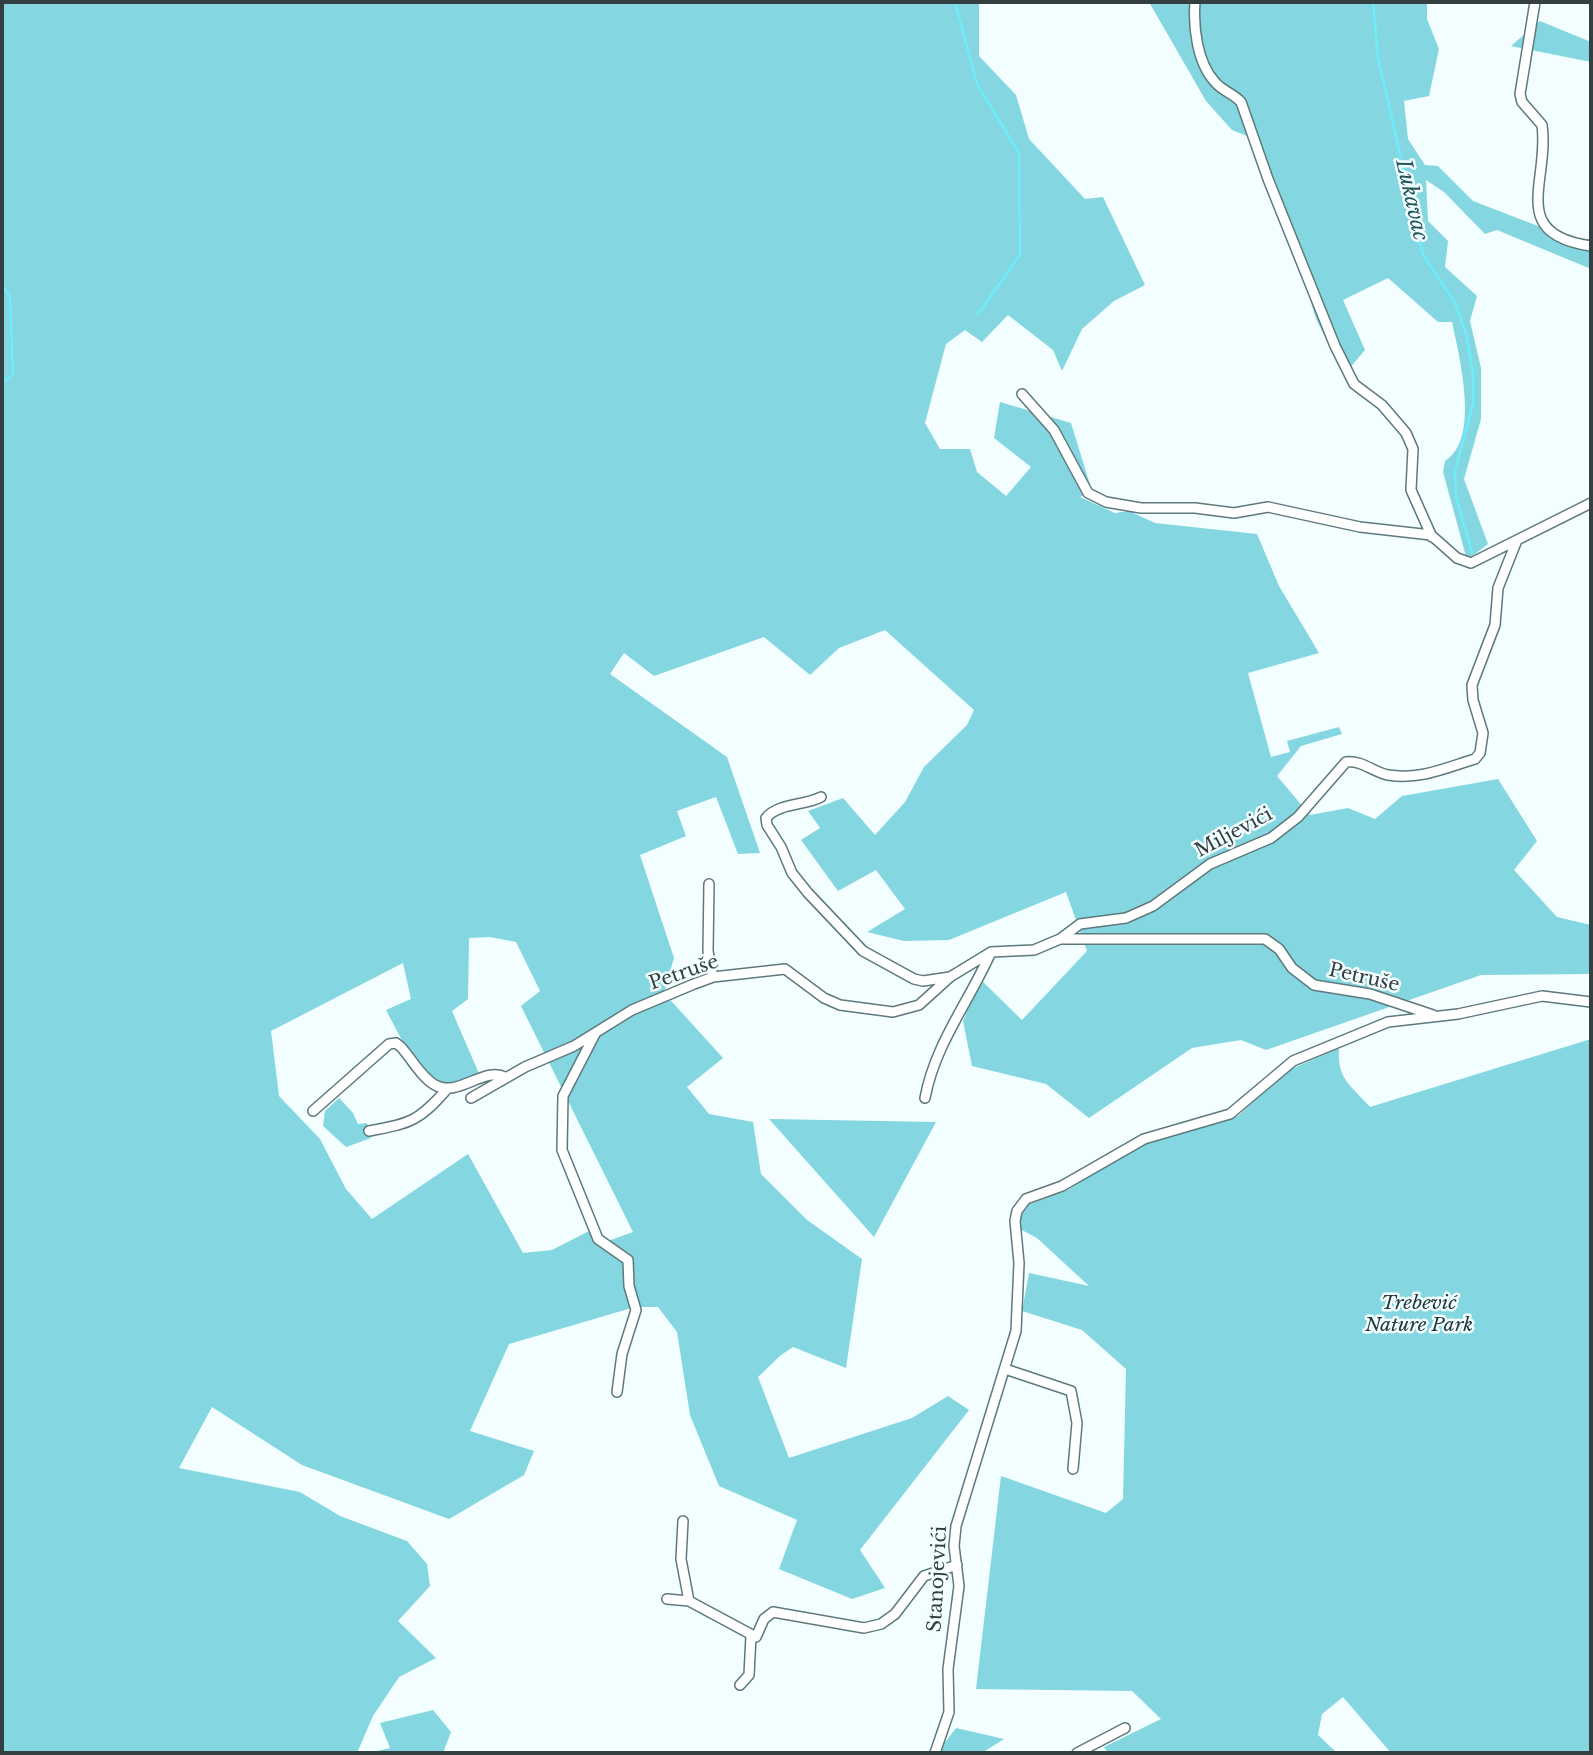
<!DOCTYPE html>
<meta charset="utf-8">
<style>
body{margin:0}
#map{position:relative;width:1593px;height:1755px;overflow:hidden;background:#f2feff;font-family:"Libre Baskerville",serif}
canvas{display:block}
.frame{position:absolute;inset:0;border:4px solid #343f41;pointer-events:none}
</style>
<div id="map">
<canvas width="1593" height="1755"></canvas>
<div class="frame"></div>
</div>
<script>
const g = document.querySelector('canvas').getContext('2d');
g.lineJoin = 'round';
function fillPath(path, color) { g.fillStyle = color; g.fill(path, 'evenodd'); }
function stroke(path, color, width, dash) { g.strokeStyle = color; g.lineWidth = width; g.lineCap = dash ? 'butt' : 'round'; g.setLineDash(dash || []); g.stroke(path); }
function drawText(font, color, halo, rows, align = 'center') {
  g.font = font + ' "Libre Baskerville",serif'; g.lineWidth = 5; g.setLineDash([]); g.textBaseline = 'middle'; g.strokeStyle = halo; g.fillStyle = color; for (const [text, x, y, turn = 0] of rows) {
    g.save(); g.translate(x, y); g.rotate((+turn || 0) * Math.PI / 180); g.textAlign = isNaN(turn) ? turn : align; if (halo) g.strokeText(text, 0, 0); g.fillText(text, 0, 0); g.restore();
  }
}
fillPath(new Path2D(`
 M 2,2 L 979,2 L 979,56 L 1016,95 L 1029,139 L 1085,199 L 1103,197 L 1145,285 L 1114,301 L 1082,329 L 1062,371 L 1053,350 L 1008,315 L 982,342 L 965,330 L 946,344 L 925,423 L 940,449 L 970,449 L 977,472 L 1006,496 L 1031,467 L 994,438 L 1000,402 L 1071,423 L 1092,491 L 1080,497 L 1115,513 L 1129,511 L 1155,523 L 1257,534 L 1279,586 L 1319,653 L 1248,673 L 1271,757 L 1290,752 L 1287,741 L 1339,727 L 1342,734 L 1301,746 L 1277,776 L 1310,815 L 1348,808 L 1375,819 L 1402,796 L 1498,779 L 1537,841 L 1514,870 L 1557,917 L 1591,925 L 1591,974 L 1481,975 L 1266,1050 L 1241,1040 L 1192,1048 L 1089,1118 L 1046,1084 L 972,1066 L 963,1021 L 980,979 L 1022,1020 L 1087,951 L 1066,892 L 949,940 L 904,941 L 867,932 L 905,909 L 876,870 L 838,891 L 801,840 L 820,828 L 808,811 L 843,798 L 875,835 L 905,802 L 924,767 L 967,725 L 974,710 L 885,630 L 839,648 L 810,675 L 764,637 L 654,676 L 624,653 L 610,674 L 727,757 L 760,853 L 738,854 L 716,797 L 677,811 L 686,836 L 640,855 L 674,958 L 664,993 L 723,1058 L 687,1087 L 709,1114 L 753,1122 L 761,1174 L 807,1220 L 862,1259 L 846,1368 L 793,1347 L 781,1355 L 758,1377 L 789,1458 L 912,1418 L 948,1396 L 969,1410 L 860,1550 L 885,1588 L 852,1599 L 779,1569 L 797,1520 L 719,1486 L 690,1415 L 677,1332 L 658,1307 L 635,1307 L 509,1344 L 470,1431 L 534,1451 L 524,1475 L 449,1519 L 302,1465 L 212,1407 L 179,1468 L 300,1492 L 340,1516 L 407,1541 L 427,1564 L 430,1586 L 398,1621 L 436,1658 L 399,1677 L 373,1716 L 357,1753 L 2,1753 ZM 490,937 L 516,942 L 540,991 L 521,1006 L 633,1232 L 605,1242 L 591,1230 L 552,1250 L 523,1253 L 468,1154 L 372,1219 L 346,1189 L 320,1139 L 279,1096 L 271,1031 L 403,963 L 411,999 L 386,1010 L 406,1048 L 438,1084 L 454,1085 L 480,1076 L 452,1011 L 468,999 L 469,938 Z
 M 1149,2 L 1427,2 L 1427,19 L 1439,49 L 1429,96 L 1404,101 L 1408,139 L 1425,165 L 1438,166 L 1473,201 L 1569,238 L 1591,239 L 1591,269 L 1497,230 L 1485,234 L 1444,192 L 1426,180 L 1428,221 L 1448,241 L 1445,267 L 1477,296 L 1470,321 L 1481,368 L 1481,419 L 1464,479 L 1488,544 L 1467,560 L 1443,472 L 1445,461 C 1481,439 1459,356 1452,322 L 1438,322 L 1388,278 L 1343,300 L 1365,350 L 1344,375 L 1316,319 L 1284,212 L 1255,139 L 1232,130 L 1206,101 Z
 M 1540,21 L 1591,42 L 1591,62 L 1511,46 Z
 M 1591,1039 L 1591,1753 L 1391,1753 L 1343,1697 L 1322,1714 L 1318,1735 L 1337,1753 L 1108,1753 L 1104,1747 L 1161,1719 L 1132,1691 L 976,1689 L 1001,1476 L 1106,1513 L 1123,1499 L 1126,1369 L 1082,1330 L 1022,1311 L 1029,1273 L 1089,1286 L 1037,1238 L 1018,1228 L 1019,1216 L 1028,1205 L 1068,1190 L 1139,1145 L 1179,1130 L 1238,1116 L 1287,1071 L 1339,1048 C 1337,1080 1351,1085 1370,1107 Z
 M 339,1098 L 353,1113 L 358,1124 L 367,1123 L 371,1138 L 346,1147 L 323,1126 L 325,1111 Z
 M 769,1119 L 936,1122 L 874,1237 Z
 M 433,1710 L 451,1732 L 443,1753 L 369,1753 L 390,1748 L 380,1723 Z
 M 956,1728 L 1004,1739 L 985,1751 L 987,1753 L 937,1753 Z`), '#84d7e1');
stroke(new Path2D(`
 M 955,2 L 977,84 L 1019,153 L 1020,255 L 978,314
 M 1373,2 L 1378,58 L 1423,255 L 1455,303 L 1467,337 L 1473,375 L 1473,404 L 1455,471 L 1456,496 L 1472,552
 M 2,284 L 10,297 L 13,374 L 2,383`), '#6eecf9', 2.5);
const minor = new Path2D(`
 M 1195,2 C 1193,26 1197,63 1215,82 C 1222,91 1233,93 1241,102 L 1268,179 L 1335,346 L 1354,384 L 1382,405 L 1406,433 L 1413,449 L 1411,490 L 1432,537
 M 1535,2 L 1520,94 L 1522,102 L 1542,125 C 1550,181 1507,234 1591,246
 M 1022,394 L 1054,430 L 1088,493 L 1106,502 L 1141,508 L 1195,508 L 1234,513 L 1268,507 L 1360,527 L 1431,535 L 1457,558 L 1471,563 L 1591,503
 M 821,797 C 804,806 778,803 766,818 L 767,825 L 781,847 L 792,873 L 808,893 L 863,951 L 914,979 L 923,981 L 950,977
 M 709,884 L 708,951 L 713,977
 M 1060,939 L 1265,939 L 1279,949 L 1292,968 L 1314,985 L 1370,994 L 1433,1015
 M 595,1034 L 563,1096 L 562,1150 L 598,1239 L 628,1260 L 629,1286 L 636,1310 L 622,1354 L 617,1392
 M 471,1098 L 525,1067 L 574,1046 L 632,1010 L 694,984 L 713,977 L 785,969 L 824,998 L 840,1005 L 893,1012 L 919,1005 L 950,977 L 991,952 L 1034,950 L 1060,939 L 1080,924 L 1126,918 L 1153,906 L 1210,864 L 1271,838 L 1298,817 L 1346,762 C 1362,760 1373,772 1388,775 C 1421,780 1445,768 1475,759 L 1480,753 L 1483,733 L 1473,700 L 1472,685 L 1495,625 L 1498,588 L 1517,540
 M 925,1098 C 935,1044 969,1002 991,952
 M 313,1111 L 389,1044 L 396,1043 L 401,1047 C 411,1058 421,1077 435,1085 C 458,1098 484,1066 505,1077
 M 369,1131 C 412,1123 419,1121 448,1088
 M 1005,1369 L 1071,1391 L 1077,1423 L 1073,1469
 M 683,1521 L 681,1559 L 689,1601
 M 667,1599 L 689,1601 L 756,1637 L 764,1619 L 773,1612 L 864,1628 L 881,1624 L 895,1614 L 924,1576 L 957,1565
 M 740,1685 L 749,1675 L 751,1636
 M 935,1753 L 949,1712 L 948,1669 L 959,1586 L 954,1546 L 956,1526 L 1016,1331 L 1019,1263 L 1015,1221 L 1017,1211 L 1026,1199 L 1062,1186 L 1144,1139 L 1230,1114 L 1293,1061 L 1388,1022 L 1458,1014 L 1542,996 L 1591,1002
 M 1077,1753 L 1125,1728`);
stroke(minor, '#5e797c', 12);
stroke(minor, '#fff', 9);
drawText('19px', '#343f41', '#f2feff', [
 ["Miljevići",1234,833,-28],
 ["Petruše",684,973,-19],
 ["Petruše",1364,978,13],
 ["Stanojevići",938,1579,-87]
]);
drawText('italic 19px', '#22383b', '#f2feff', [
 ["Trebević",1419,1304],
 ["Nature Park",1419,1326]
]);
drawText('italic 21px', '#1e545a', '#f2feff', [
 ["Lukavac",1411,200,77]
]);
</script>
